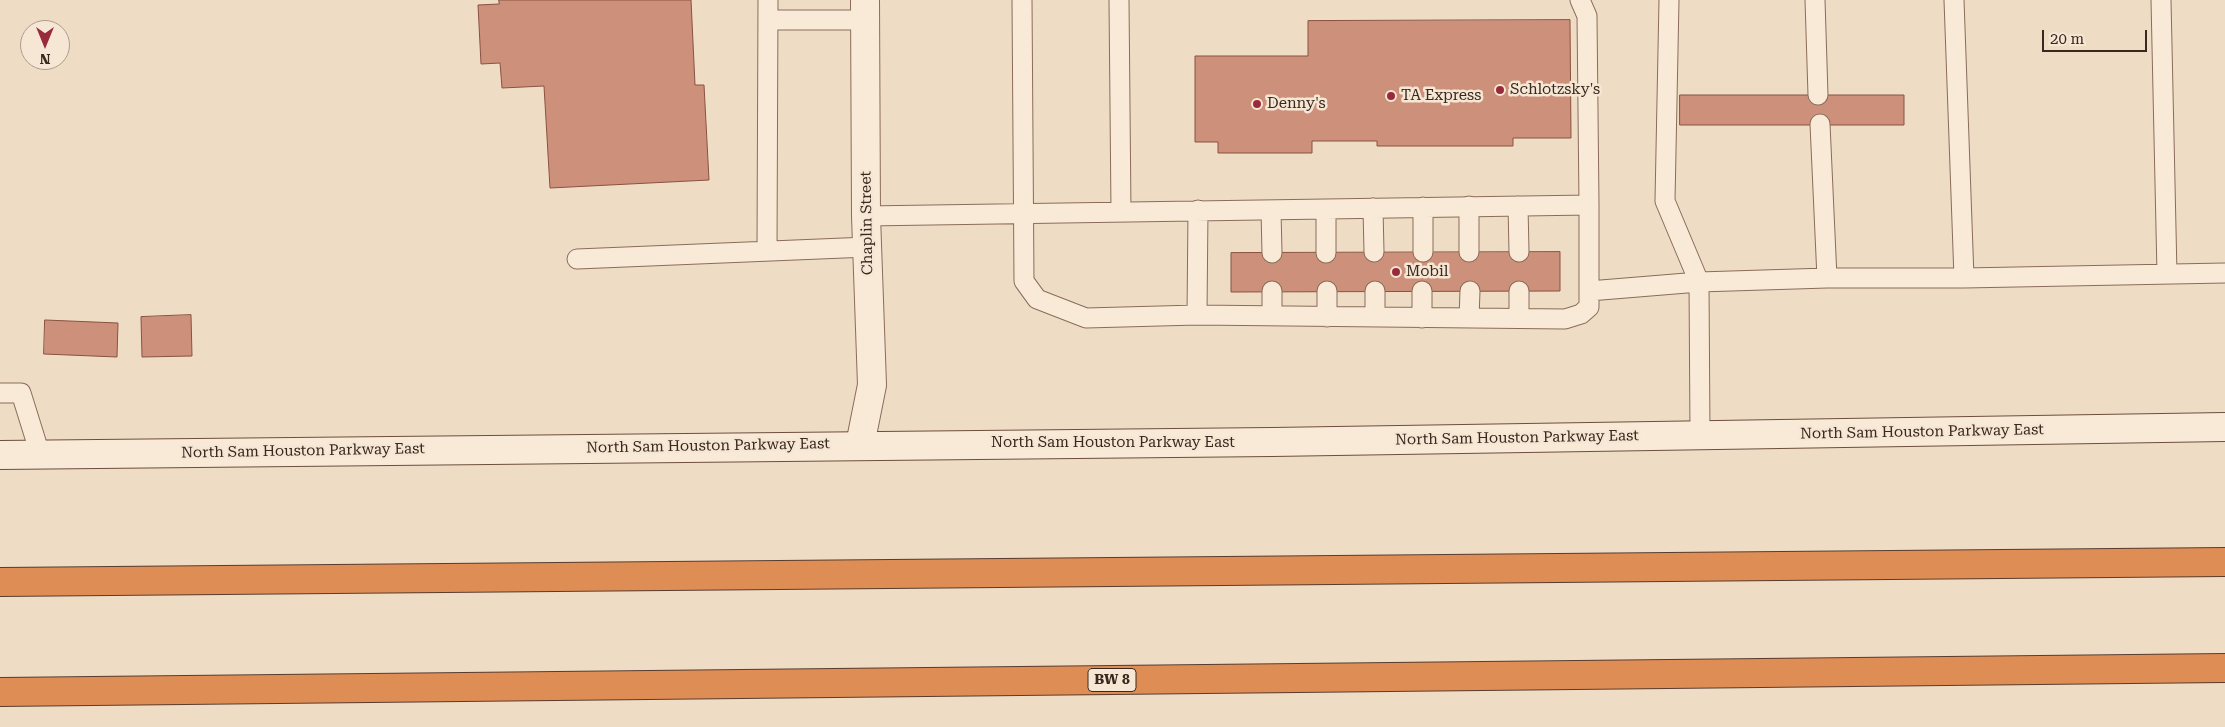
<!DOCTYPE html>
<style>
body{margin:0}
#map{position:relative;width:2225px;height:727px;overflow:hidden;background:#efdcc5;font-family:"Roboto Serif",serif}
canvas{display:block}
.north{position:absolute;left:20px;top:20px;width:50px;height:50px;box-sizing:border-box;background:#f6e7d5;border:1px solid #ab9b8c;border-radius:50%;rotate:180deg;font-size:14px;font-weight:700;line-height:20px;text-align:center;color:#3a281f}
.north::after{content:'';display:block;margin:auto;width:18px;height:22px;background:#992a3c;clip-path:polygon(50% 0,100% 100%,50% 72%,0 100%)}
.scale{position:absolute;left:2042px;top:30px;width:105px;height:22px;box-sizing:border-box;border:2px solid #3a281f;border-top:0;padding-left:6px;font-size:15px;line-height:18px;white-space:nowrap;color:#3a281f;-webkit-text-stroke:4px #f6e7d5;paint-order:stroke}
</style>
<div id="map">
<canvas width="2225" height="727"></canvas>
<div class="north">N</div>
<div class="scale">20 m</div>
</div>
<script>
const g = document.querySelector('canvas').getContext('2d');
g.lineJoin = 'round';
function fillPath(path, color) { g.fillStyle = color; g.fill(path, 'evenodd'); }
function stroke(path, color, width, dash) { g.strokeStyle = color; g.lineWidth = width; g.lineCap = dash ? 'butt' : 'round'; g.setLineDash(dash || []); g.stroke(path); }
function drawText(font, color, halo, rows, align = 'center') {
  g.font = font + ' "Roboto Serif",serif'; g.lineWidth = 5; g.setLineDash([]); g.textBaseline = 'middle'; g.strokeStyle = halo; g.fillStyle = color; for (const [text, x, y, turn = 0] of rows) {
    g.save(); g.translate(x, y); g.rotate((+turn || 0) * Math.PI / 180); g.textAlign = isNaN(turn) ? turn : align; if (halo) g.strokeText(text, 0, 0); g.fillText(text, 0, 0); g.restore();
  }
}
const building = new Path2D(`
 M 499,0 L 691,0 L 695,85 L 704,85 L 709,180 L 550,188 L 544,86 L 502,88 L 500,63 L 481,64 L 478,5 L 499,4 Z
 M 1570,20 L 1571,138 L 1513,138 L 1513,146 L 1377,146 L 1377,141 L 1312,141 L 1312,153 L 1218,153 L 1218,142 L 1195,142 L 1195,56 L 1308,56 L 1308,21 Z
 M 1680,95 L 1904,95 L 1904,125 L 1680,125 Z
 M 1560,252 L 1560,291 L 1231,292 L 1231,253 Z
 M 191,315 L 192,356 L 142,357 L 141,317 Z
 M 45,320 L 118,323 L 117,357 L 44,354 Z`);
fillPath(building, '#cd907a');
stroke(building, '#895240', 1);
const lane = new Path2D(`
 M 1022,0 L 1024,281 L 1037,299 L 1086,318 L 1197,315
 M 1119,0 L 1121,212
 M 1580,0 L 1587,16 L 1589,205
 M 1815,0 L 1818,95
 M 1954,0 L 1964,278
 M 2161,0 L 2167,274
 M 768,20 L 865,20
 M 1820,124 L 1827,278
 M 1469,206 L 1469,252
 M 1518,206 L 1519,252
 M 1423,207 L 1423,252
 M 1373,208 L 1374,252
 M 1326,209 L 1326,253
 M 1198,210 L 1197,315 L 1565,319 L 1581,314 L 1589,307 L 1589,291
 M 1271,210 L 1272,253
 M 866,216 L 1589,205 L 1589,291 L 1699,282 L 1665,201 L 1669,0
 M 767,251 L 768,0
 M 577,259 L 868,247
 M 1272,291 L 1272,316
 M 1327,291 L 1327,317
 M 1375,291 L 1375,317
 M 1422,291 L 1422,318
 M 1519,291 L 1519,318
 M 1469,318 L 1470,291
 M 0,393 L 21,393 L 40,454
 M 1700,435 L 1699,282 L 1827,278 L 1964,278 L 2225,273`);
const street = new Path2D(`
 M 860,445 L 872,385 L 866,216 L 865,0`);
const secondary = new Path2D(`
 M 0,455 L 1272,442 L 2225,427`);
const highway = new Path2D(`
 M 0,582 L 2225,562
 M 0,692 L 2225,668`);
stroke(lane, '#8a6c5b', 21);
stroke(street, '#8a6c5b', 30);
stroke(secondary, '#6c4e3e', 30);
stroke(highway, '#583c2f', 30);
stroke(lane, '#f9ead8', 19);
stroke(street, '#f9ead8', 28);
stroke(secondary, '#f9ead8', 28);
stroke(highway, '#de8d55', 28);
for (const [x, y, r, color] of [
 [1500,90,5,"#992a3c"],
 [1391,96,5,"#992a3c"],
 [1257,104,5,"#992a3c"],
 [1396,272,5,"#992a3c"]
]) { const dot = new Path2D(); dot.arc(x, y, r, 0, 2 * Math.PI); g.fillStyle = color; g.fill(dot); stroke(dot, '#f6e7d5', 2); }
for (const [x, y, w] of [
 [1112,680,48]
]) { const box = new Path2D(); box.roundRect(x - w / 2, y - 11.5, w, 23, 4); g.fillStyle = '#f6e7d5'; g.fill(box); stroke(box, '#3a281f', 1); }
drawText('bold 14px', '#3a281f', null, [
 ["BW 8",1112,680]
]);
drawText('15px', '#3a281f', '#f6e7d5', [
 ["Schlotzsky's",1510,90],
 ["TA Express",1401,96],
 ["Denny's",1267,104],
 ["Mobil",1406,272]
], 'left');
drawText('15px', '#3a281f', '#f6e7d5', [
 ["Chaplin Street",867,223,-91],
 ["North Sam Houston Parkway East",1922,432,-1],
 ["North Sam Houston Parkway East",1517,438,-1],
 ["North Sam Houston Parkway East",1113,443],
 ["North Sam Houston Parkway East",708,446,-1],
 ["North Sam Houston Parkway East",303,451,-1]
]);
</script>
